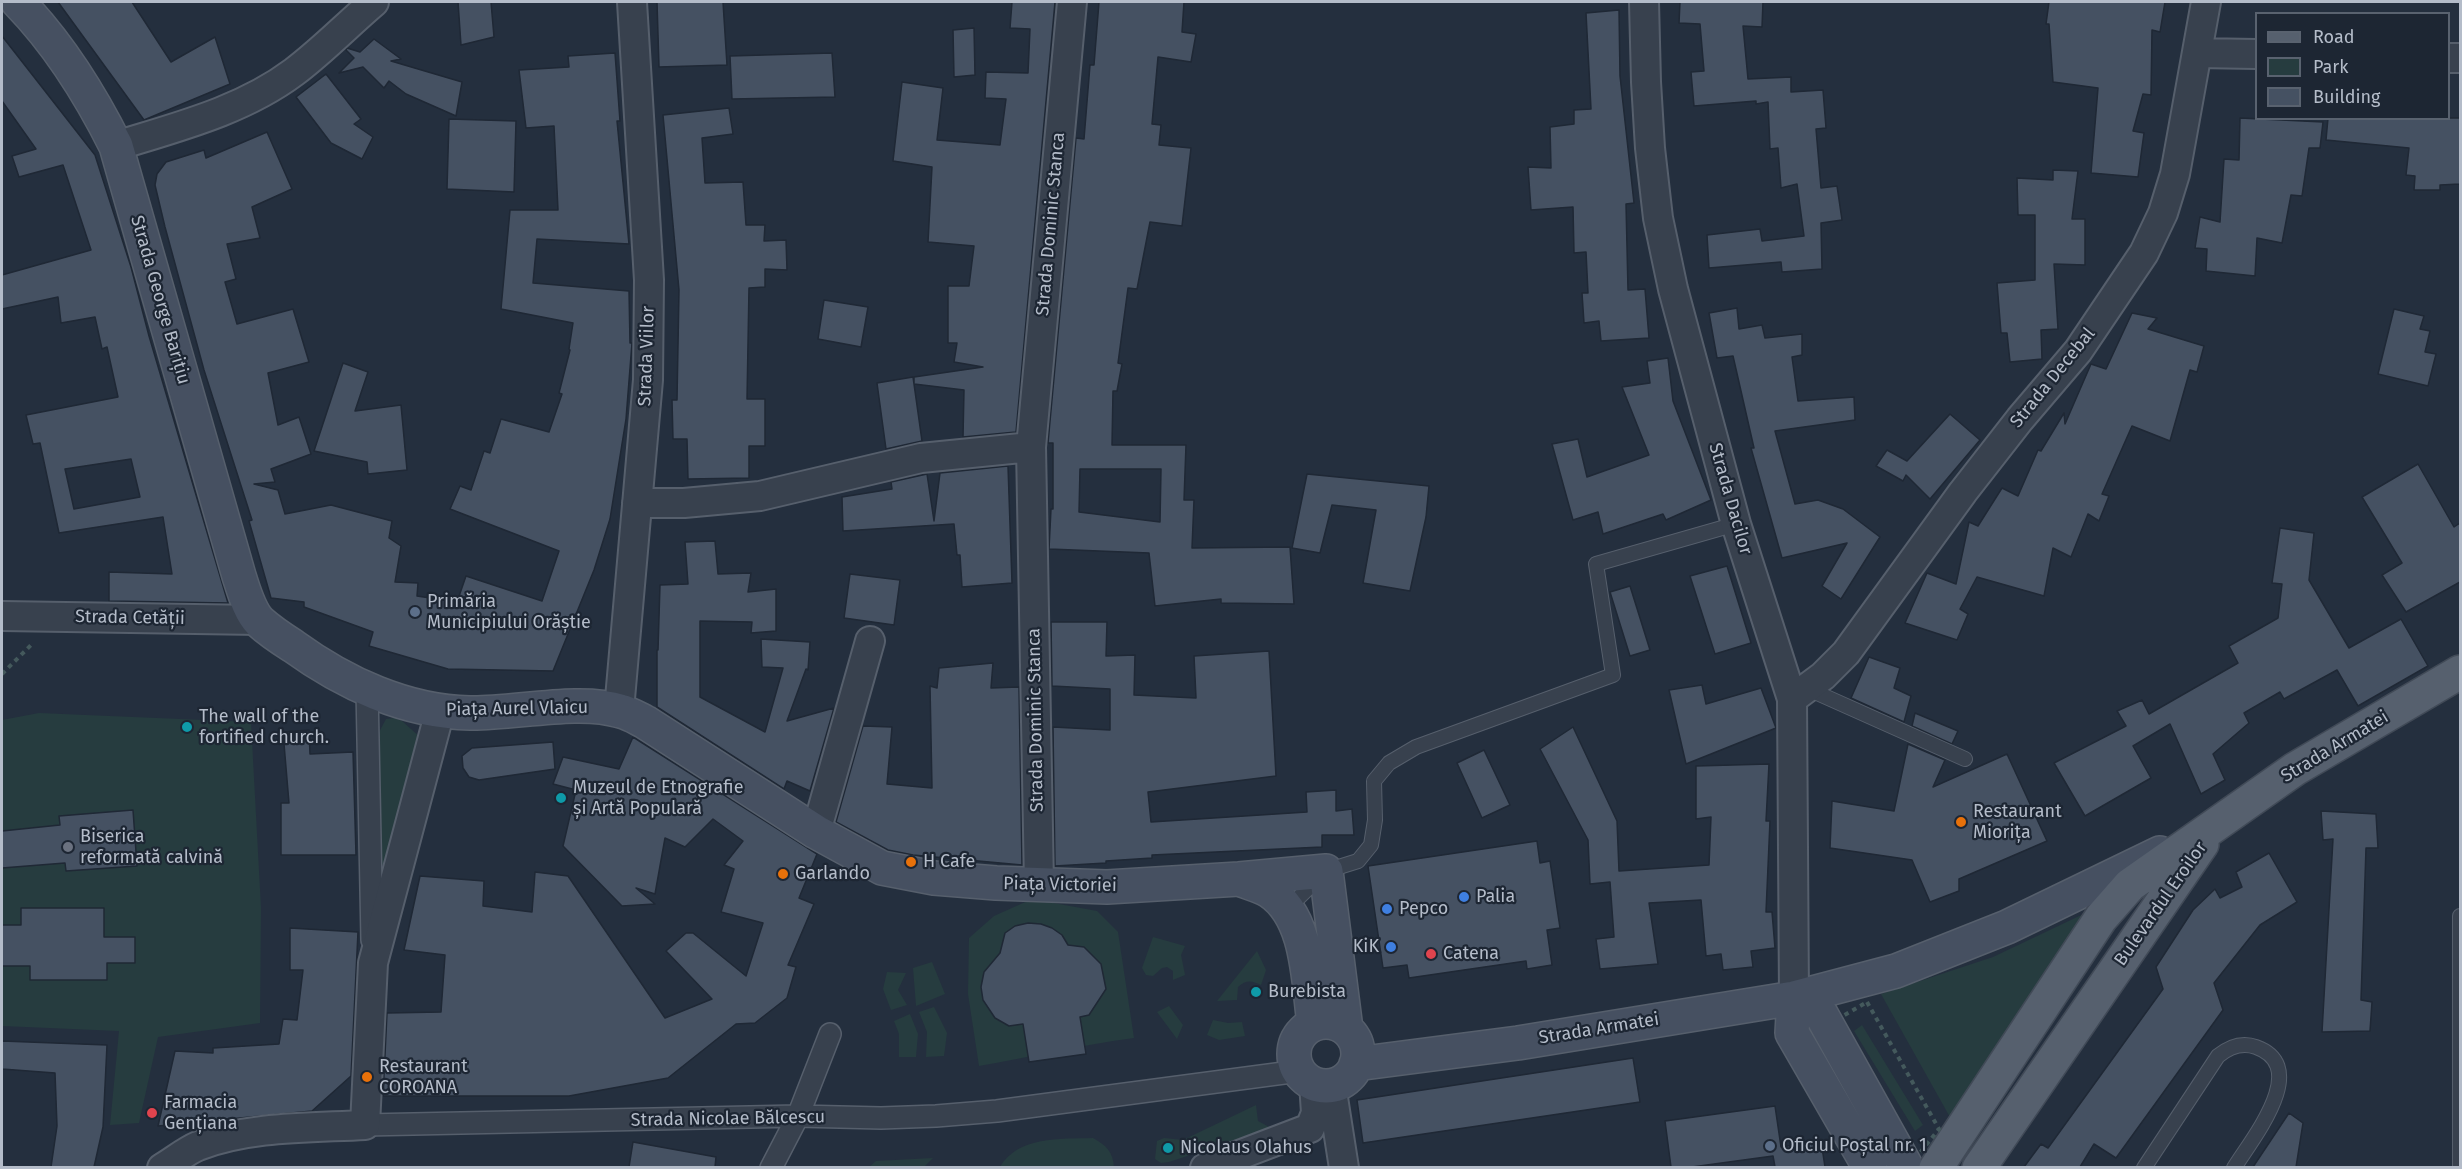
<!DOCTYPE html>
<meta charset="utf-8">
<style>
body{margin:0}
#map{position:relative;width:2462px;height:1169px;overflow:hidden;background:#242f3e;font-family:"Fira Sans",sans-serif}
canvas{display:block}
.frame{position:absolute;inset:0;border:3px solid #b4bcc9;pointer-events:none}
.legend{position:absolute;left:2255px;top:12px;width:195px;height:108px;box-sizing:border-box;background:#1d2633;border:2px solid #59626f;margin:0;padding:8px 10px;list-style:none;font-size:18px;color:#b4bcc9}
.legend li{display:flex;align-items:center;gap:12px;height:30px}
.legend b{width:30px;border:2px solid #59626f}
</style>
<div id="map">
<canvas width="2462" height="1169"></canvas>
<div class="frame"></div>
<ul class="legend">
<li><b style="height:8px;background:#56606e"></b>Road</li>
<li><b style="height:16px;background:#263c3f"></b>Park</li>
<li><b style="height:16px;background:#455162"></b>Building</li>
</ul>
</div>
<script>
const g = document.querySelector('canvas').getContext('2d');
g.lineJoin = 'round';
function fillPath(path, color) { g.fillStyle = color; g.fill(path, 'evenodd'); }
function stroke(path, color, width, dash) { g.strokeStyle = color; g.lineWidth = width; g.lineCap = dash ? 'butt' : 'round'; g.setLineDash(dash || []); g.stroke(path); }
function drawText(font, color, halo, rows, align = 'center') {
  g.font = font + ' "Fira Sans",sans-serif'; g.lineWidth = 4.5; g.setLineDash([]); g.textBaseline = 'middle'; g.strokeStyle = halo; g.fillStyle = color; for (const [text, x, y, turn = 0] of rows) {
    g.save(); g.translate(x, y); g.rotate((+turn || 0) * Math.PI / 180); g.textAlign = isNaN(turn) ? turn : align; if (halo) g.strokeText(text, 0, 0); g.fillText(text, 0, 0); g.restore();
  }
}
fillPath(new Path2D(`
 M 39,713 L 251,722 L 261,908 L 260,1023 L 158,1037 L 139,1123 L 110,1125 L 119,1031 L 2,1026 L 2,720 Z
 M 394,718 L 402,721 L 421,738 L 387,866 L 379,863 L 377,736 L 386,719 Z
 M 1032,899 L 1097,911 L 1118,932 L 1134,1038 C 1082,1045 1031,1057 979,1066 L 968,994 L 969,938 L 994,916 Z
 M 2094,909 L 1951,1119 L 1881,994 L 1993,957 Z
 M 1153,937 L 1185,946 L 1181,955 L 1185,975 L 1173,980 L 1173,971 L 1167,967 L 1162,968 L 1153,976 L 1146,975 L 1142,968 Z
 M 1257,951 L 1266,970 L 1261,985 C 1251,980 1246,980 1238,987 L 1237,1000 L 1217,1001 Z
 M 932,962 L 945,994 L 916,1006 L 913,968 Z
 M 887,972 L 906,973 L 898,990 L 907,1005 L 891,1010 L 883,989 Z
 M 1169,1006 L 1183,1025 L 1177,1039 L 1157,1012 Z
 M 934,1007 L 947,1033 L 944,1056 L 926,1057 L 927,1032 L 919,1012 Z
 M 910,1014 L 918,1034 L 916,1057 L 899,1057 L 899,1034 L 894,1021 Z
 M 1213,1020 L 1228,1023 L 1242,1022 L 1245,1036 L 1219,1040 L 1207,1035 Z
 M 1862,1025 L 1923,1125 L 1915,1131 L 1854,1031 Z
 M 1256,1105 L 1258,1121 L 1271,1128 L 1169,1162 L 1161,1163 L 1155,1159 L 1157,1141 L 1164,1138 L 1183,1140 Z
 M 1093,1138 C 1106,1145 1113,1152 1114,1167 L 1000,1167 C 1018,1136 1060,1139 1093,1138 Z
 M 933,1158 L 924,1167 L 869,1167 L 876,1161 Z`), '#263c3f');
const building = new Path2D(`
 M 58,2 L 132,2 L 171,62 L 215,37 L 230,84 L 144,120 Z
 M 458,2 L 491,2 L 494,37 L 461,45 Z
 M 657,2 L 723,2 L 727,65 L 659,67 Z
 M 1012,2 L 1055,2 L 1016,432 L 963,437 L 964,390 L 914,384 L 914,377 L 983,367 L 954,362 L 957,343 L 948,343 L 948,286 L 969,286 L 974,246 L 928,242 L 932,167 L 893,161 L 902,82 L 943,88 L 937,140 L 1000,145 L 1006,99 L 985,98 L 986,72 L 1028,73 L 1030,29 L 1010,28 Z
 M 1099,2 L 1184,2 L 1182,32 L 1196,34 L 1191,62 L 1158,57 L 1152,124 L 1161,125 L 1159,145 L 1191,148 L 1182,226 L 1150,222 L 1137,289 L 1128,288 L 1118,363 L 1122,364 L 1117,391 L 1113,391 L 1112,445 L 1186,445 L 1184,500 L 1194,500 L 1192,548 L 1290,547 L 1294,604 L 1221,603 L 1221,599 L 1155,606 L 1149,553 L 1049,549 L 1051,509 L 1053,509 L 1053,443 L 1048,443 L 1076,138 L 1084,139 L 1090,65 L 1094,65 ZM 1080,469 L 1161,469 L 1160,522 L 1079,512 Z
 M 1680,2 L 1763,2 L 1762,27 L 1743,26 L 1748,79 L 1791,77 L 1791,92 L 1823,90 L 1826,128 L 1816,129 L 1821,188 L 1837,186 L 1842,220 L 1821,223 L 1822,269 L 1782,272 L 1781,262 L 1709,268 L 1707,235 L 1760,229 L 1762,241 L 1804,236 L 1797,184 L 1781,188 L 1778,148 L 1770,149 L 1768,102 L 1756,104 L 1756,101 L 1694,106 L 1691,72 L 1704,71 L 1700,24 L 1679,23 Z
 M 2049,2 L 2165,2 L 2160,32 L 2152,30 L 2151,95 L 2143,94 L 2133,131 L 2144,133 L 2138,177 L 2091,173 L 2098,88 L 2053,82 L 2049,24 L 2046,24 Z
 M 1619,10 L 1620,76 L 1634,203 L 1626,204 L 1628,290 L 1645,289 L 1649,338 L 1601,341 L 1599,321 L 1584,323 L 1582,293 L 1588,293 L 1586,252 L 1574,253 L 1573,207 L 1531,210 L 1528,167 L 1551,168 L 1550,127 L 1574,124 L 1574,110 L 1591,109 L 1586,13 Z
 M 974,28 L 975,75 L 954,77 L 953,30 Z
 M 2,36 L 95,155 L 131,267 L 149,336 L 228,603 L 109,601 L 109,572 L 172,574 L 163,517 L 59,533 L 40,443 L 33,444 L 26,415 L 118,397 L 107,347 L 102,349 L 95,317 L 61,323 L 58,297 L 2,309 L 2,275 L 91,250 L 63,165 L 19,177 L 12,156 L 36,149 L 2,101 ZM 131,459 L 140,497 L 74,509 L 65,469 Z
 M 374,39 L 401,59 L 391,61 L 462,82 L 456,116 L 406,94 L 389,81 L 384,88 L 363,67 L 339,73 L 354,58 L 346,50 L 347,48 L 360,52 Z
 M 615,53 L 620,121 L 617,121 L 629,244 L 537,239 L 533,283 L 629,291 L 630,343 L 632,343 L 626,419 L 610,519 L 594,570 L 553,671 L 448,669 L 369,646 L 373,632 L 304,607 L 304,602 L 271,598 L 249,521 L 252,520 L 204,370 L 165,227 L 155,185 L 157,174 L 166,162 L 204,150 L 206,158 L 267,132 L 292,189 L 252,207 L 260,238 L 227,244 L 236,279 L 225,282 L 237,324 L 293,309 L 309,362 L 268,373 L 278,425 L 299,417 L 311,454 L 271,469 L 275,482 L 254,484 L 278,490 L 285,514 L 331,505 L 392,521 L 389,538 L 401,546 L 395,582 L 418,583 L 417,596 L 457,602 L 466,576 L 542,601 L 559,551 L 450,509 L 460,486 L 471,490 L 484,451 L 490,453 L 501,419 L 549,432 L 562,394 L 559,393 L 570,350 L 569,349 L 573,323 L 501,309 L 510,210 L 558,210 L 554,126 L 526,128 L 519,70 L 569,67 L 568,56 Z
 M 832,53 L 835,97 L 732,99 L 730,56 Z
 M 326,74 L 361,119 L 354,124 L 373,137 L 362,159 L 331,143 L 296,97 Z
 M 729,108 L 733,134 L 702,138 L 705,183 L 743,182 L 746,225 L 765,225 L 764,241 L 786,240 L 787,270 L 765,269 L 765,287 L 749,288 L 747,399 L 765,399 L 765,446 L 749,446 L 749,478 L 688,479 L 687,439 L 673,439 L 672,400 L 677,400 L 679,290 L 663,115 Z
 M 2240,118 L 2323,122 L 2320,148 L 2309,148 L 2302,196 L 2291,195 L 2282,243 L 2257,238 L 2255,276 L 2206,271 L 2207,249 L 2195,248 L 2200,217 L 2220,222 L 2224,159 L 2239,160 Z
 M 2328,118 L 2460,118 L 2460,184 L 2440,185 L 2440,190 L 2414,190 L 2415,176 L 2406,175 L 2409,148 L 2326,140 Z
 M 449,119 L 516,121 L 514,192 L 447,189 Z
 M 2053,170 L 2078,171 L 2072,219 L 2085,219 L 2085,265 L 2054,264 L 2058,329 L 2041,330 L 2042,359 L 2010,362 L 2007,333 L 2001,333 L 1997,283 L 2035,280 L 2035,215 L 2018,215 L 2017,178 L 2053,180 Z
 M 824,300 L 868,307 L 861,347 L 818,339 Z
 M 1737,308 L 1739,329 L 1762,325 L 1765,338 L 1802,334 L 1802,355 L 1792,357 L 1798,401 L 1854,397 L 1855,420 L 1775,431 L 1795,504 L 1818,500 L 1843,509 L 1880,537 L 1841,599 L 1822,586 L 1847,543 L 1782,558 L 1751,448 L 1754,448 L 1733,356 L 1717,358 L 1709,313 Z
 M 2394,309 L 2424,316 L 2420,329 L 2430,331 L 2425,352 L 2436,354 L 2428,386 L 2378,374 Z
 M 2132,313 L 2157,318 L 2148,329 L 2204,346 L 2197,372 L 2190,370 L 2170,441 L 2132,426 L 2102,494 L 2109,496 L 2099,521 L 2088,514 L 2071,557 L 2053,548 L 2044,596 L 1977,577 L 1960,609 L 1968,614 L 1957,640 L 1905,623 L 1927,573 L 1956,584 L 1969,522 L 1978,526 L 2002,488 L 2018,496 L 2038,450 L 2041,451 L 2064,413 L 2065,424 L 2091,364 L 2106,369 Z
 M 1668,358 L 1673,401 L 1711,500 L 1666,520 L 1663,514 L 1603,534 L 1598,512 L 1573,520 L 1552,444 L 1578,439 L 1587,477 L 1649,455 L 1622,387 L 1650,383 L 1647,361 Z
 M 343,363 L 368,372 L 355,411 L 401,405 L 407,470 L 368,474 L 367,462 L 314,451 Z
 M 913,377 L 922,441 L 886,449 L 877,383 Z
 M 1950,414 L 1980,440 L 1930,499 L 1906,475 L 1903,481 L 1876,466 L 1887,450 L 1907,461 Z
 M 2418,464 L 2454,527 L 2460,523 L 2460,582 L 2406,612 L 2382,575 L 2402,563 L 2362,497 Z
 M 1008,466 L 1012,583 L 962,587 L 960,555 L 957,555 L 954,524 L 843,531 L 842,497 L 892,489 L 891,482 L 927,474 L 934,521 L 940,473 Z
 M 1307,474 L 1429,486 L 1426,517 L 1410,591 L 1363,583 L 1376,510 L 1332,505 L 1320,553 L 1292,548 Z
 M 2280,528 L 2314,533 L 2309,580 L 2349,648 L 2401,619 L 2428,666 L 2358,706 L 2337,670 L 2284,699 L 2280,692 L 2244,713 L 2249,723 L 2213,754 L 2225,780 L 2201,794 L 2170,724 L 2133,746 L 2151,778 L 2085,816 L 2054,763 L 2126,726 L 2117,711 L 2142,700 L 2149,714 L 2238,663 L 2229,646 L 2278,618 L 2282,584 L 2272,583 Z
 M 715,541 L 718,574 L 751,573 L 748,592 L 776,589 L 776,631 L 751,633 L 752,622 L 700,621 L 700,697 L 765,732 L 783,668 L 762,667 L 761,639 L 810,642 L 808,670 L 806,669 L 787,721 L 834,708 L 810,791 L 787,781 L 784,789 L 657,707 L 657,650 L 658,650 L 660,585 L 688,584 L 685,542 Z
 M 1727,566 L 1751,643 L 1715,654 L 1690,576 Z
 M 850,574 L 900,580 L 894,625 L 844,618 Z
 M 1630,586 L 1650,650 L 1630,656 L 1610,592 Z
 M 1051,622 L 1107,622 L 1106,656 L 1135,655 L 1134,695 L 1196,698 L 1194,656 L 1269,651 L 1276,776 L 1148,792 L 1151,822 L 1307,812 L 1306,792 L 1336,790 L 1336,811 L 1352,809 L 1354,835 L 1322,835 L 1322,847 L 1152,855 L 1152,858 L 1106,861 L 1106,863 L 1055,866 L 1053,727 L 1110,730 L 1110,689 L 1052,686 Z
 M 1869,657 L 1900,668 L 1894,688 L 1911,696 L 1904,722 L 1851,698 Z
 M 993,663 L 991,688 L 1019,687 L 1022,865 L 913,855 L 888,850 L 836,822 L 863,726 L 892,727 L 887,784 L 932,788 L 930,686 L 937,688 L 939,668 Z
 M 1702,685 L 1706,704 L 1761,688 L 1776,728 L 1686,764 L 1669,690 Z
 M 1915,713 L 1958,731 L 1952,744 L 1912,726 Z
 M 1573,727 L 1617,821 L 1619,871 L 1709,865 L 1711,817 L 1696,819 L 1696,766 L 1769,764 L 1766,821 L 1770,821 L 1766,912 L 1772,912 L 1775,948 L 1751,951 L 1753,967 L 1723,970 L 1721,954 L 1706,956 L 1701,900 L 1649,903 L 1658,964 L 1600,969 L 1596,939 L 1614,937 L 1610,882 L 1590,884 L 1588,840 L 1540,749 Z
 M 309,730 L 310,754 L 353,752 L 356,855 L 281,855 L 281,803 L 289,803 L 283,732 Z
 M 633,737 L 817,854 L 799,898 L 814,904 L 788,965 L 796,967 L 787,998 L 755,1023 L 736,1024 L 668,1078 L 569,1096 L 383,1096 L 387,1013 L 441,1012 L 445,955 L 404,950 L 420,876 L 484,881 L 483,906 L 532,912 L 535,872 L 568,876 L 665,1018 L 712,999 L 666,951 L 686,933 L 693,933 L 746,976 L 763,923 L 721,912 L 734,869 L 724,865 L 743,841 L 713,819 L 685,847 L 665,838 L 655,894 L 636,888 L 655,904 L 622,906 L 563,846 L 576,790 L 553,784 L 563,757 L 619,769 Z
 M 553,742 L 555,769 L 479,780 L 469,777 L 463,768 L 462,756 L 472,748 Z
 M 1908,744 L 1945,760 L 1933,787 L 2007,754 L 2047,841 L 1959,879 L 1959,891 L 1930,902 L 1912,860 L 1830,848 L 1832,801 L 1894,811 Z
 M 1484,750 L 1510,805 L 1482,818 L 1457,763 Z
 M 133,810 L 137,866 L 66,871 L 65,863 L 2,868 L 2,831 L 60,825 L 59,816 Z
 M 2321,811 L 2376,814 L 2378,848 L 2366,848 L 2361,1000 L 2372,1002 L 2370,1031 L 2322,1032 L 2333,839 L 2323,840 Z
 M 1537,841 L 1540,863 L 1550,861 L 1560,928 L 1547,930 L 1552,965 L 1527,969 L 1526,961 L 1409,978 L 1407,965 L 1383,968 L 1368,866 Z
 M 2269,853 L 2297,902 L 2260,925 L 2214,983 L 2223,1010 L 2116,1158 L 2094,1144 L 2080,1167 L 2024,1167 L 2041,1144 L 2048,1148 L 2163,989 L 2156,967 L 2193,910 L 2215,889 L 2220,898 L 2242,887 L 2236,872 Z
 M 21,908 L 104,908 L 104,937 L 135,937 L 135,963 L 107,963 L 107,980 L 30,980 L 30,966 L 2,966 L 2,925 L 21,925 Z
 M 1028,923 L 1041,924 L 1052,928 L 1062,935 L 1068,945 L 1084,947 L 1101,964 L 1106,989 L 1089,1015 L 1080,1017 L 1086,1054 L 1029,1062 L 1023,1024 L 1009,1026 L 995,1018 L 983,1000 L 981,987 L 984,972 L 1000,953 L 1005,933 L 1015,926 Z
 M 290,928 L 358,932 L 351,1076 L 312,1111 L 158,1126 L 175,1051 L 213,1053 L 213,1048 L 279,1044 L 283,1019 L 297,1020 L 303,970 L 290,970 Z
 M 2,1041 L 107,1045 L 103,1127 L 94,1167 L 51,1167 L 57,1126 L 55,1073 L 2,1069 Z
 M 1633,1058 L 1640,1102 L 1363,1143 L 1357,1100 Z
 M 1775,1106 L 1781,1147 L 1821,1141 L 1825,1167 L 1775,1167 L 1773,1156 L 1692,1167 L 1671,1167 L 1665,1121 Z
 M 2289,1113 L 2303,1123 L 2296,1167 L 2253,1167 Z
 M 633,1142 L 716,1157 L 715,1167 L 629,1167 Z`);
fillPath(building, '#455162');
stroke(building, '#1f2835', 1.5);
const service = new Path2D(`
 M 1806,688 L 1965,759
 M 1288,908 L 1326,871 L 1358,861 L 1371,845 L 1375,820 L 1374,781 L 1389,763 L 1416,747 L 1613,675 L 1596,564 L 1736,524
 M 2144,1168 L 2218,1056 C 2229,1047 2242,1042 2256,1047 C 2312,1067 2251,1140 2234,1168
 M 2460,1168 L 2460,916`);
const pedestrian = new Path2D(`
 M 367,689 L 372,940
 M 365,1125 L 798,1116 L 881,1118 L 936,1116 L 997,1111 L 1299,1071
 M 771,1168 L 798,1116 L 830,1034`);
const minor = new Path2D(`
 M 1644,2 L 1646,82 L 1650,148 L 1658,218 L 1673,289 L 1736,524 L 1792,699 L 1794,998
 M 2197,53 L 2256,54
 M 2448,58 L 2460,58
 M 116,146 C 177,127 242,111 294,72 C 322,51 347,25 374,2
 M 637,503 L 684,503 L 760,496 L 921,458 L 1031,447
 M 2,616 L 259,620
 M 1792,699 L 1823,676 L 1846,653 L 1963,492 L 2020,419 L 2078,351 L 2144,253 L 2163,213 L 2175,174 L 2206,2
 M 619,710 L 648,380 L 649,280 L 632,2
 M 816,832 L 870,641
 M 1039,885 L 1031,447 L 1072,2
 M 1331,1085 L 1344,1168
 M 162,1168 C 174,1161 186,1151 198,1146 C 250,1126 310,1128 365,1125 L 373,963 L 440,711
 M 1205,1168 L 1310,1128 L 1316,1113 L 1314,1083`);
const secondary = new Path2D(`
 M 18,2 C 59,44 90,94 116,146 L 239,576 C 244,591 249,611 260,622 C 270,631 282,639 293,646 C 344,683 406,712 470,713 C 513,714 580,698 620,711 C 629,713 637,718 645,722 L 816,832 L 882,868 L 934,878 L 996,883 L 1107,887 L 1239,879 L 1326,871 L 1346,1029
 M 1239,879 C 1249,883 1261,886 1269,891 C 1309,917 1308,981 1314,1024
 M 1794,998 L 1821,1014 L 1907,1168
 M 1794,998 L 1792,1033 L 1870,1168
 M1294 1054a32 32 0 1 1 64 0a32 32 0 1 1-64 0Z
 M 1356,1064 L 1518,1043 L 1794,998 L 1896,971 L 2007,927 L 2160,853`);
const primary = new Path2D(`
 M 1936,1168 L 2101,918 L 2130,885 L 2295,769 L 2460,672
 M 1979,1168 L 2202,844`);
stroke(service, '#565f6c', 16);
stroke(pedestrian, '#565f6c', 24);
stroke(minor, '#565f6c', 32);
stroke(secondary, '#565f6c', 36);
stroke(primary, '#414a57', 36);
stroke(new Path2D(`
 M 2,674 L 33,643
 M 1867,1002 L 1939,1129 L 1915,1159 L 1831,1023 Z`), '#44595c', 4, [4.5, 4.5]);
stroke(service, '#38414e', 14);
stroke(pedestrian, '#38414e', 21);
stroke(minor, '#38414e', 28);
stroke(secondary, '#465061', 33);
stroke(primary, '#56606e', 33);
for (const [x, y, r, color] of [
 [415,612,6,"#5c6f8a"],
 [187,727,6,"#0f9aa8"],
 [561,798,6,"#0f9aa8"],
 [1961,822,6,"#e8710a"],
 [68,847,6,"#6b7280"],
 [911,862,6,"#e8710a"],
 [783,874,6,"#e8710a"],
 [1464,897,6,"#3f7fe0"],
 [1387,909,6,"#3f7fe0"],
 [1391,947,6,"#3f7fe0"],
 [1431,954,6,"#e0444e"],
 [1256,992,6,"#0f9aa8"],
 [367,1077,6,"#e8710a"],
 [152,1113,6,"#e0444e"],
 [1770,1146,6,"#5c6f8a"],
 [1168,1148,6,"#0f9aa8"]
]) { const dot = new Path2D(); dot.arc(x, y, r, 0, 2 * Math.PI); g.fillStyle = color; g.fill(dot); stroke(dot, '#1d2633', 2); }
drawText('18px', '#b4bcc9', '#1d2633', [
 ["Strada Dominic Stanca",1051,224,-85],
 ["Strada George Barițiu",160,300,74],
 ["Strada Viilor",647,356,-88],
 ["Strada Decebal",2053,378,-51],
 ["Strada Dacilor",1730,499,74],
 ["Strada Cetății",130,618,1],
 ["Piața Aurel Vlaicu",517,709,-1],
 ["Strada Dominic Stanca",1036,720,-91],
 ["Strada Armatei",2335,747,-31],
 ["Piața Victoriei",1060,885,1],
 ["Bulevardul Eroilor",2161,904,-55],
 ["Strada Armatei",1599,1029,-9],
 ["Strada Nicolae Bălcescu",728,1119,-1]
]);
drawText('18px', '#b4bcc9', '#1d2633', [
 ["Primăria",427,602],
 ["Municipiului Orăștie",427,623],
 ["The wall of the",199,717],
 ["fortified church.",199,738],
 ["Muzeul de Etnografie",573,788],
 ["și Artă Populară",573,809],
 ["Restaurant",1973,812],
 ["Miorița",1973,833],
 ["Biserica",80,837],
 ["reformată calvină",80,858],
 ["H Cafe",923,862],
 ["Garlando",795,874],
 ["Palia",1476,897],
 ["Pepco",1399,909],
 ["KiK",1379,947,"right"],
 ["Catena",1443,954],
 ["Burebista",1268,992],
 ["Restaurant",379,1067],
 ["COROANA",379,1088],
 ["Farmacia",164,1103],
 ["Gențiana",164,1124],
 ["Oficiul Poștal nr. 1",1782,1146],
 ["Nicolaus Olahus",1180,1148]
], 'left');
</script>
